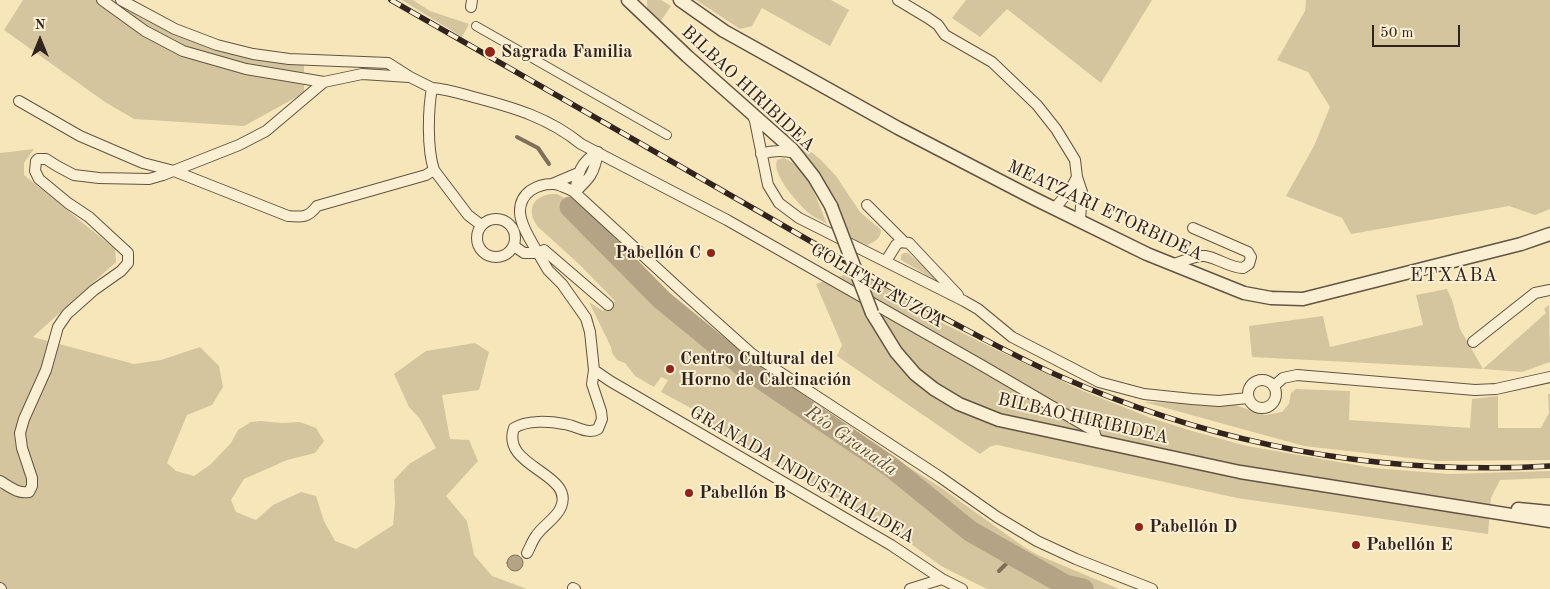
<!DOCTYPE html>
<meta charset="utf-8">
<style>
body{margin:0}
#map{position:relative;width:1550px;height:589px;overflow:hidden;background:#f7e6ba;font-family:"Old Standard TT",serif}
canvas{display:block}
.north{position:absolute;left:15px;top:15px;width:50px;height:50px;-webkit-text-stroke:4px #faefd2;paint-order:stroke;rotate:0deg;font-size:14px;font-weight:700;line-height:20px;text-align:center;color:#31231d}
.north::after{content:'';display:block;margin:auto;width:18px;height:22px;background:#31231d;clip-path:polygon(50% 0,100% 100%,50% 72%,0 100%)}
.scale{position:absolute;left:1372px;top:25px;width:88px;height:22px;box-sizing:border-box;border:2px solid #31231d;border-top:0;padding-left:6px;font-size:15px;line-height:18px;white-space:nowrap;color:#31231d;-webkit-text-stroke:4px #faefd2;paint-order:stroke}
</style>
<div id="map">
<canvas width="1550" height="589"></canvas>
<div class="north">N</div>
<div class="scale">50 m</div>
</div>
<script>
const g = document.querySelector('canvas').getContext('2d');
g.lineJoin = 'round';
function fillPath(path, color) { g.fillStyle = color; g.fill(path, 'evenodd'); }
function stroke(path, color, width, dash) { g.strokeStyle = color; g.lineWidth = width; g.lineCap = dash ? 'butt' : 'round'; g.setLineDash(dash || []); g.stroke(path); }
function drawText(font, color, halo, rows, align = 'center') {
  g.font = font + ' "Old Standard TT",serif'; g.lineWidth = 4; g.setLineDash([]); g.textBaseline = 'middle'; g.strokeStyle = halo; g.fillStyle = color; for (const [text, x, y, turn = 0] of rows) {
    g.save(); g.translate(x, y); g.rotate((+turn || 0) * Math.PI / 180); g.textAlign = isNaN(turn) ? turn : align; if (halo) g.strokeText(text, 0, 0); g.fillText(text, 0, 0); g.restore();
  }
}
fillPath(new Path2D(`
 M 23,0 L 112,0 L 143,19 L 218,50 L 304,65 L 304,93 L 244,126 L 134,119 L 105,102 L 4,30 Z
 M 402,0 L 413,0 L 430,11 L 469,24 L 462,37 Z
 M 647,0 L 661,0 L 671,6 L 660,22 L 647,9 Z
 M 696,0 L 831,0 L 849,10 L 830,46 L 762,8 L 752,26 L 740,29 Z
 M 966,0 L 1152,0 L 1101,83 L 1007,9 L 980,37 L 952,18 Z
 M 1306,0 L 1550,0 L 1550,209 L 1535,215 L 1509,206 L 1351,234 L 1342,218 L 1286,196 L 1314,146 L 1330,107 L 1308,72 L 1277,60 L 1305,11 Z
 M 781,127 L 821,160 L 836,176 L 860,212 L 881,230 C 881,238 875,242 867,245 L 851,238 C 841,213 830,187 814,165 C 805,152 792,140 781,127 Z
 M 34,149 L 24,163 L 24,175 L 115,249 L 116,262 L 33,337 L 134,364 L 161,360 L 200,347 L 219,366 L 223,387 L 212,405 L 187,415 L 167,463 L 176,471 L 194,476 L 210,465 L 231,443 L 238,430 L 251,422 L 261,421 L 282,423 L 300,422 L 316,428 L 324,441 L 315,453 L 287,460 L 244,479 L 231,500 L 236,512 L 256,520 L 273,505 L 301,492 L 316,496 L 324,521 L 335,541 L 356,549 L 393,525 L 395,504 L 394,480 L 409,464 L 436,448 L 420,419 L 409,407 L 394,374 L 426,351 L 475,343 L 489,352 L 479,390 L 442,395 L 450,439 L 469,440 L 478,461 L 446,496 L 467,521 L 474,555 L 492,576 L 527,589 L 0,589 L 0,153 Z
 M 784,158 C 808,168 818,202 827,224 C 821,220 815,218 810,214 C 799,205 771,174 777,160 Z
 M 552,194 L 557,194 L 567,199 L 669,293 L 748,362 L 817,408 L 943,489 L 1024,547 L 1038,555 L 1119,589 L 987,589 L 941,566 L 885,525 L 700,423 L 700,413 L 661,392 L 668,380 L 661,377 L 654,387 L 635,376 L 625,363 L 617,360 L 612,353 L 611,347 L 589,302 L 603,311 L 615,301 L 580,265 L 538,227 C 526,211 532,196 552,194 Z
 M 904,253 L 908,253 L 947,287 L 901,260 L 901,255 Z
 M 865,268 L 865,274 L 926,315 L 1001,352 L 1083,391 L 1151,418 L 1192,431 L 1247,446 L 1373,468 L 1449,474 L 1550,471 L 1550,478 L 1500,480 L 1491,498 L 1488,534 L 1237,498 L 997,445 L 991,446 L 980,454 L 837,356 L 842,345 L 816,284 Z
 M 1447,289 L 1452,300 L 1460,329 L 1483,369 L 1546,313 L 1544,309 L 1549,305 L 1550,362 L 1522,372 L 1483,369 L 1252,357 L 1249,326 L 1323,316 L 1330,347 L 1423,325 L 1416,295 Z
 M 1296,389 L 1350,391 L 1349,420 L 1470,428 L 1472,399 L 1498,396 L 1498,428 L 1541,428 L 1549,413 L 1548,394 L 1550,394 L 1550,460 L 1436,461 L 1304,446 L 1144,402 L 1232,404 L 1265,415 L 1282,412 L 1289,404 L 1291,393 Z`), '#d5c59f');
const water = new Path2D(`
 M507 563a8 8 0 1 1 16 0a8 8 0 1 1-16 0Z`);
fillPath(water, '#b4a485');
stroke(water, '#80705b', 1);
stroke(new Path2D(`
 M 517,137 L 538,148 L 549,164
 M 999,571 L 1014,556`), '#80705b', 4);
stroke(new Path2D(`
 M 570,207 L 662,300 L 745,368 L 891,467 L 970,531 L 1065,585 L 1083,589`), '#b4a485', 21);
const pedestrian = new Path2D(`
 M 476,26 L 667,135`);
const minor = new Path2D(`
 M 102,0 L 145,31 L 183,51 L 246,69 L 324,82
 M 898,0 L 928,18 L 938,25 L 945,35 L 992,62 L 1037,105 L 1056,129 L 1075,160 L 1077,177 L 1082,192 L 1080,220
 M 471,7 L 472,0
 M 432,88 C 447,89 462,94 477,98 C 515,108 549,118 581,144 L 727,220 L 983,366 L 1094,431 L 1097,441
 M 19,101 L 80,136 L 143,163 L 174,171 L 288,216 C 302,217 308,218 317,206 L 426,175 L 434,170 C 427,149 428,110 432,88 L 410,77 L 388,63 L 289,59 L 253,54 L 217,45 L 175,29 L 121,0
 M 752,113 L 755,121 L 768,185 L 779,203 L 799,218 L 964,301 L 978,309 L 1012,337 L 1099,382 L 1144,394 L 1192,399 L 1219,401 L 1248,398
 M 761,154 C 773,150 783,150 795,153
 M 434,170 L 468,215 L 481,225
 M 552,184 L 578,173
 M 575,192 C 578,173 580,162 598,152
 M 575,192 C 590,178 594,174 598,152
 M 867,205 L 904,242
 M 1055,208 L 1070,190 L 1077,177
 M477 238a19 19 0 1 1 38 0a19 19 0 1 1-38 0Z
 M 514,246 L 524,253 L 538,253 L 548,270 L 562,284 L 586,318 L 590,332 L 594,370 L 592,384 L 601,411 L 602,419 L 598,429 C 587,435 575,425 564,424 C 549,421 527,420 514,428 C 500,467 575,473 561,507 C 557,518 542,526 536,536 C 532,541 530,548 527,553
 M 886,261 L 896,245 L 900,242 L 909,243 L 958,295
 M 1174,264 C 1184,261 1195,255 1205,256 C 1218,258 1230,268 1243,268 L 1249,264 L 1251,257 L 1248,252 L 1193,228
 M 608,305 L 544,250 L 538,253 C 531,241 521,226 520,213 C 519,193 537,183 555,184 C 561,185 568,189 573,191 L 686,295 L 752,354 L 940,477 L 997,517 L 1037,541 L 1076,559 L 1152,589
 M 1473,342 L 1535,293 L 1550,290
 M 594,370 L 610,381 L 891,545 L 942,579 L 962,589
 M1248 394a14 14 0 1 1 28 0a14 14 0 1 1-28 0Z
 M 1274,386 L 1283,378 L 1297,375 L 1475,390 L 1496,389 L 1550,377
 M 0,481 C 10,487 18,494 29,492 L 32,486 L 32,478 L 22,448 L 20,433 L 24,419 L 46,370 L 58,327 L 67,314 L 94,290 L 121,271 L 128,263 L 128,253 L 89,217 L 68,203 L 39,179 L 35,171 L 36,161 L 38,159 L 46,159 L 57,166 L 74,175 L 99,178 L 149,179 L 163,175 L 239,145 L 266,131 L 324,82 L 362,74 L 409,77
 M 0,588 L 1,589
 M 573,588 L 575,589
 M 910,589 L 942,579`);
const tertiary = new Path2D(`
 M 628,0 L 687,56 L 792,149 L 814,177 L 831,206
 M 680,0 L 724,31 L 898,128 L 1035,199 L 1147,254 L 1244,293 L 1271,298 L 1303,299 L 1521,244 L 1550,234
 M 872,313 L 896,352 L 915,374 L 934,389 L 959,404 L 999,420 L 1240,472 L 1550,521
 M 1518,509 L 1550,512`);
stroke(pedestrian, '#625444', 10);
stroke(minor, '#625444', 12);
stroke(tertiary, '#625444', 15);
stroke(pedestrian, '#faefd2', 8);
stroke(minor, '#faefd2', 10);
stroke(tertiary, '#faefd2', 12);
const rail = new Path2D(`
 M 391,0 L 944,318 C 982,338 1020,359 1059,376 C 1215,445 1380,476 1550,466`);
stroke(rail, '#31231d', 5.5);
stroke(rail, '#faefd2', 4, [11]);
const tertiaryBridge = new Path2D(`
 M 831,206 L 872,313`);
stroke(tertiaryBridge, '#625444', 15, []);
stroke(tertiaryBridge, '#faefd2', 12);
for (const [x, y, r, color] of [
 [490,52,6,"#8f2418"],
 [711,253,5,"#8f2418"],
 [670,369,5,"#8f2418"],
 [689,493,5,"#8f2418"],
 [1139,527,5,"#8f2418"],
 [1356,545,5,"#8f2418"]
]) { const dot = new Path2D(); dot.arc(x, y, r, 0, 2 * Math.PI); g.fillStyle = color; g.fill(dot); stroke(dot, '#faefd2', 2); }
drawText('bold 18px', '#31231d', '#faefd2', [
 ["Sagrada Familia",501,52],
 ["Pabellón C",701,253,"right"],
 ["Centro Cultural del",680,359],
 ["Horno de Calcinación",680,380],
 ["Pabellón B",699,493],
 ["Pabellón D",1149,527],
 ["Pabellón E",1366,545]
], 'left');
drawText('18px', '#31231d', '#faefd2', [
 ["BILBAO HIRIBIDEA",748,89,43],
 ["MEATZARI ETORBIDEA",1105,211,25],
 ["GOLIFAR AUZOA",877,286,30],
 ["BILBAO HIRIBIDEA",1083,419,13],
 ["GRANADA INDUSTRIALDEA",802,475,30]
]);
g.letterSpacing = '1px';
drawText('19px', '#31231d', '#faefd2', [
 ["ETXABA",1454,276]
]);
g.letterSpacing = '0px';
drawText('italic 19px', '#5f5041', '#faefd2', [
 ["Río Granada",851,441,35]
]);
</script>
